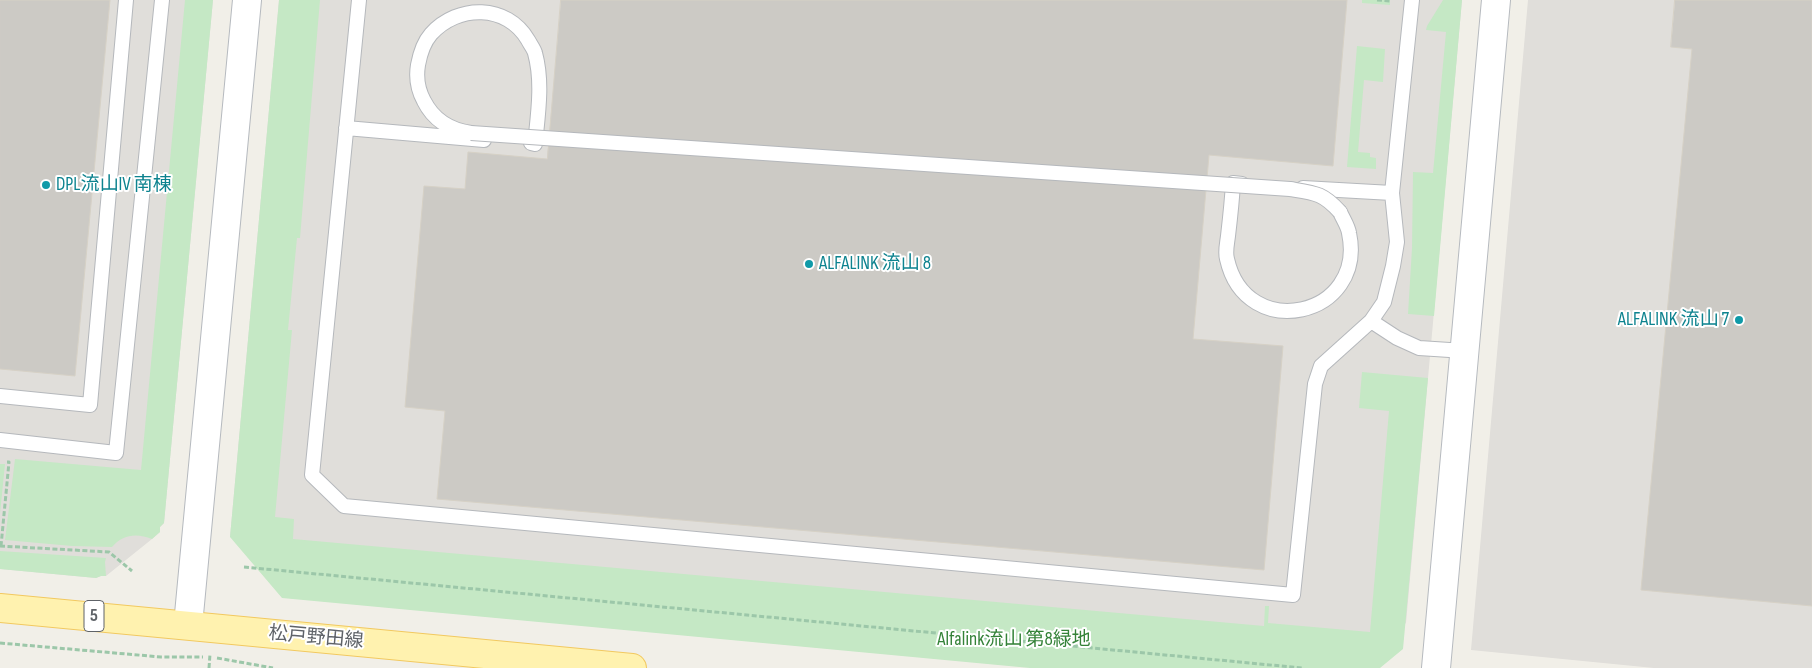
<!DOCTYPE html>
<meta charset="utf-8">
<style>
body{margin:0}
canvas{display:block;background:#f1efe8}
</style>
<canvas width="1812" height="668"></canvas>
<script>
const g = document.querySelector('canvas').getContext('2d');
g.lineJoin = 'round';
function fillPath(path, color) { g.fillStyle = color; g.fill(path, 'evenodd'); }
function stroke(path, color, width, dash) { g.strokeStyle = color; g.lineWidth = width; g.lineCap = dash ? 'butt' : 'round'; g.setLineDash(dash || []); g.stroke(path); }
function drawText(font, color, halo, rows, align = 'center') {
  g.font = font + ' "Sofia Sans Condensed","Noto Sans JP",sans-serif'; g.lineWidth = 4; g.setLineDash([]); g.textBaseline = 'middle'; g.strokeStyle = halo; g.fillStyle = color; for (const [text, x, y, turn = 0] of rows) {
    g.save(); g.translate(x, y); g.rotate((+turn || 0) * Math.PI / 180); g.textAlign = isNaN(turn) ? turn : align; if (halo) g.strokeText(text, 0, 0); g.fillText(text, 0, 0); g.restore();
  }
}
fillPath(new Path2D(`
 M 0,0 L 213,0 L 164,523 L 160,527 L 160,532 L 152,539 L 106,576 L 101,576 L 96,578 L 0,569 Z
 M 279,0 L 1462,0 L 1406,623 L 1380,645 L 230,537 Z
 M 1528,0 L 1812,0 L 1812,668 L 1654,668 L 1471,650 Z`), '#e0deda');
fillPath(new Path2D(`
 M 185,0 L 213,0 L 164,523 L 160,527 L 160,532 L 152,539 C 137,533 123,534 112,547 L 72,546 L 5,540 L 15,459 L 141,470 Z
 M 279,0 L 320,0 L 300,238 L 297,238 L 288,330 L 292,330 L 275,517 L 294,519 L 293,539 L 1264,626 L 1265,606 L 1269,606 L 1268,623 L 1370,632 L 1389,411 L 1359,408 L 1362,372 L 1428,378 L 1403,649 L 1380,668 L 1030,668 L 282,598 L 230,537 Z
 M 1362,0 L 1390,0 L 1390,5 L 1362,3 Z
 M 1443,0 L 1462,0 L 1434,316 L 1408,314 L 1412,248 L 1413,172 L 1433,173 L 1446,32 L 1426,30 L 1427,26 Z
 M 1357,46 L 1385,49 L 1383,82 L 1364,80 L 1358,152 L 1370,153 L 1370,157 L 1376,158 L 1376,169 L 1347,167 Z
 M 0,464 L 5,464 L 0,514 Z
 M 0,551 L 106,558 L 105,562 L 106,576 L 101,576 L 96,578 L 0,569 Z`), '#c5e8c5');
const building = new Path2D(`
 M 0,0 L 110,0 L 75,376 L 0,369 Z
 M 561,0 L 1347,0 L 1333,166 L 1209,155 L 1193,339 L 1283,346 L 1264,570 L 437,499 L 445,411 L 405,407 L 424,186 L 465,189 L 468,152 L 547,159 Z
 M 1675,0 L 1812,0 L 1812,606 L 1641,590 L 1692,49 L 1671,47 Z`);
fillPath(building, '#cccac5');
stroke(building, '#d6d1c6', 1);
const lane = new Path2D(`
 M 359,0 L 312,475 L 344,506 L 1293,595 L 1315,384 L 1321,366 L 1371,321
 M 1412,0 L 1392,193 L 1397,242 L 1393,266 L 1384,302 L 1371,321 L 1397,338 L 1419,348 L 1465,351
 M 346,128 L 484,140
 M 471,133 C 450,130 434,121 424,101 C 418,90 416,77 418,65 C 420,54 424,42 431,34 C 458,4 507,4 528,40 C 530,44 534,49 535,53 C 543,82 538,114 535,144 L 531,143
 M 1242,184 L 1233,183 C 1232,201 1230,219 1228,236 C 1227,244 1225,252 1227,259 C 1246,344 1367,317 1349,233 C 1348,226 1343,219 1340,212
 M 1303,188 L 1392,193
 M 0,396 L 90,405 L 126,0
 M 0,440 L 116,453 L 162,0`);
const secondary = new Path2D(`
 M 188,625 L 247,0
 M 1436,668 L 1496,0`);
const primary = new Path2D(`
 M 0,608 L 632,668`);
stroke(lane, '#b5b8bc', 16);
stroke(secondary, '#b6babf', 30);
stroke(primary, '#f2c960', 30);
stroke(new Path2D(`
 M 1377,0 L 1391,1
 M 0,546 L 109,552 L 132,571
 M 1,546 L 9,462 L 7,462
 M 244,567 L 1302,668
 M 0,643 L 161,657 L 203,657
 M 217,658 L 273,668
 M 209,668 L 210,654`), '#9cc7a9', 3, [5, 2.5]);
stroke(lane, '#fff', 14);
stroke(secondary, '#fff', 28);
stroke(primary, '#fff2af', 28);
const laneBridge = new Path2D(`
 M 471,133 L 1290,189 C 1315,193 1323,193 1340,212`);
stroke(laneBridge, '#b5b8bc', 16, []);
stroke(laneBridge, '#fff', 14);
for (const [x, y, r, color] of [
 [46,185,5,"#0f9aa8"],
 [809,264,5,"#0f9aa8"],
 [1739,320,5,"#0f9aa8"]
]) { const dot = new Path2D(); dot.arc(x, y, r, 0, 2 * Math.PI); g.fillStyle = color; g.fill(dot); stroke(dot, '#fff', 2); }
for (const [x, y, w] of [
 [94,616,20]
]) { const box = new Path2D(); box.roundRect(x - w / 2, y - 15.5, w, 31, 4); g.fillStyle = '#fff'; g.fill(box); stroke(box, '#5f6368', 1); }
drawText('bold 18px', '#5f6368', null, [
 ["5",94,616]
]);
drawText('19px', '#0d838f', '#fff', [
 ["DPL流山IV 南棟",56,185],
 ["ALFALINK 流山 8",819,264],
 ["ALFALINK 流山 7",1729,320,"right"]
], 'left');
drawText('19px', '#5f6368', '#fff', [
 ["松戸野田線",316,638,5]
]);
drawText('19px', '#348238', '#fff', [
 ["Alfalink流山 第8緑地",1014,640]
]);
</script>
